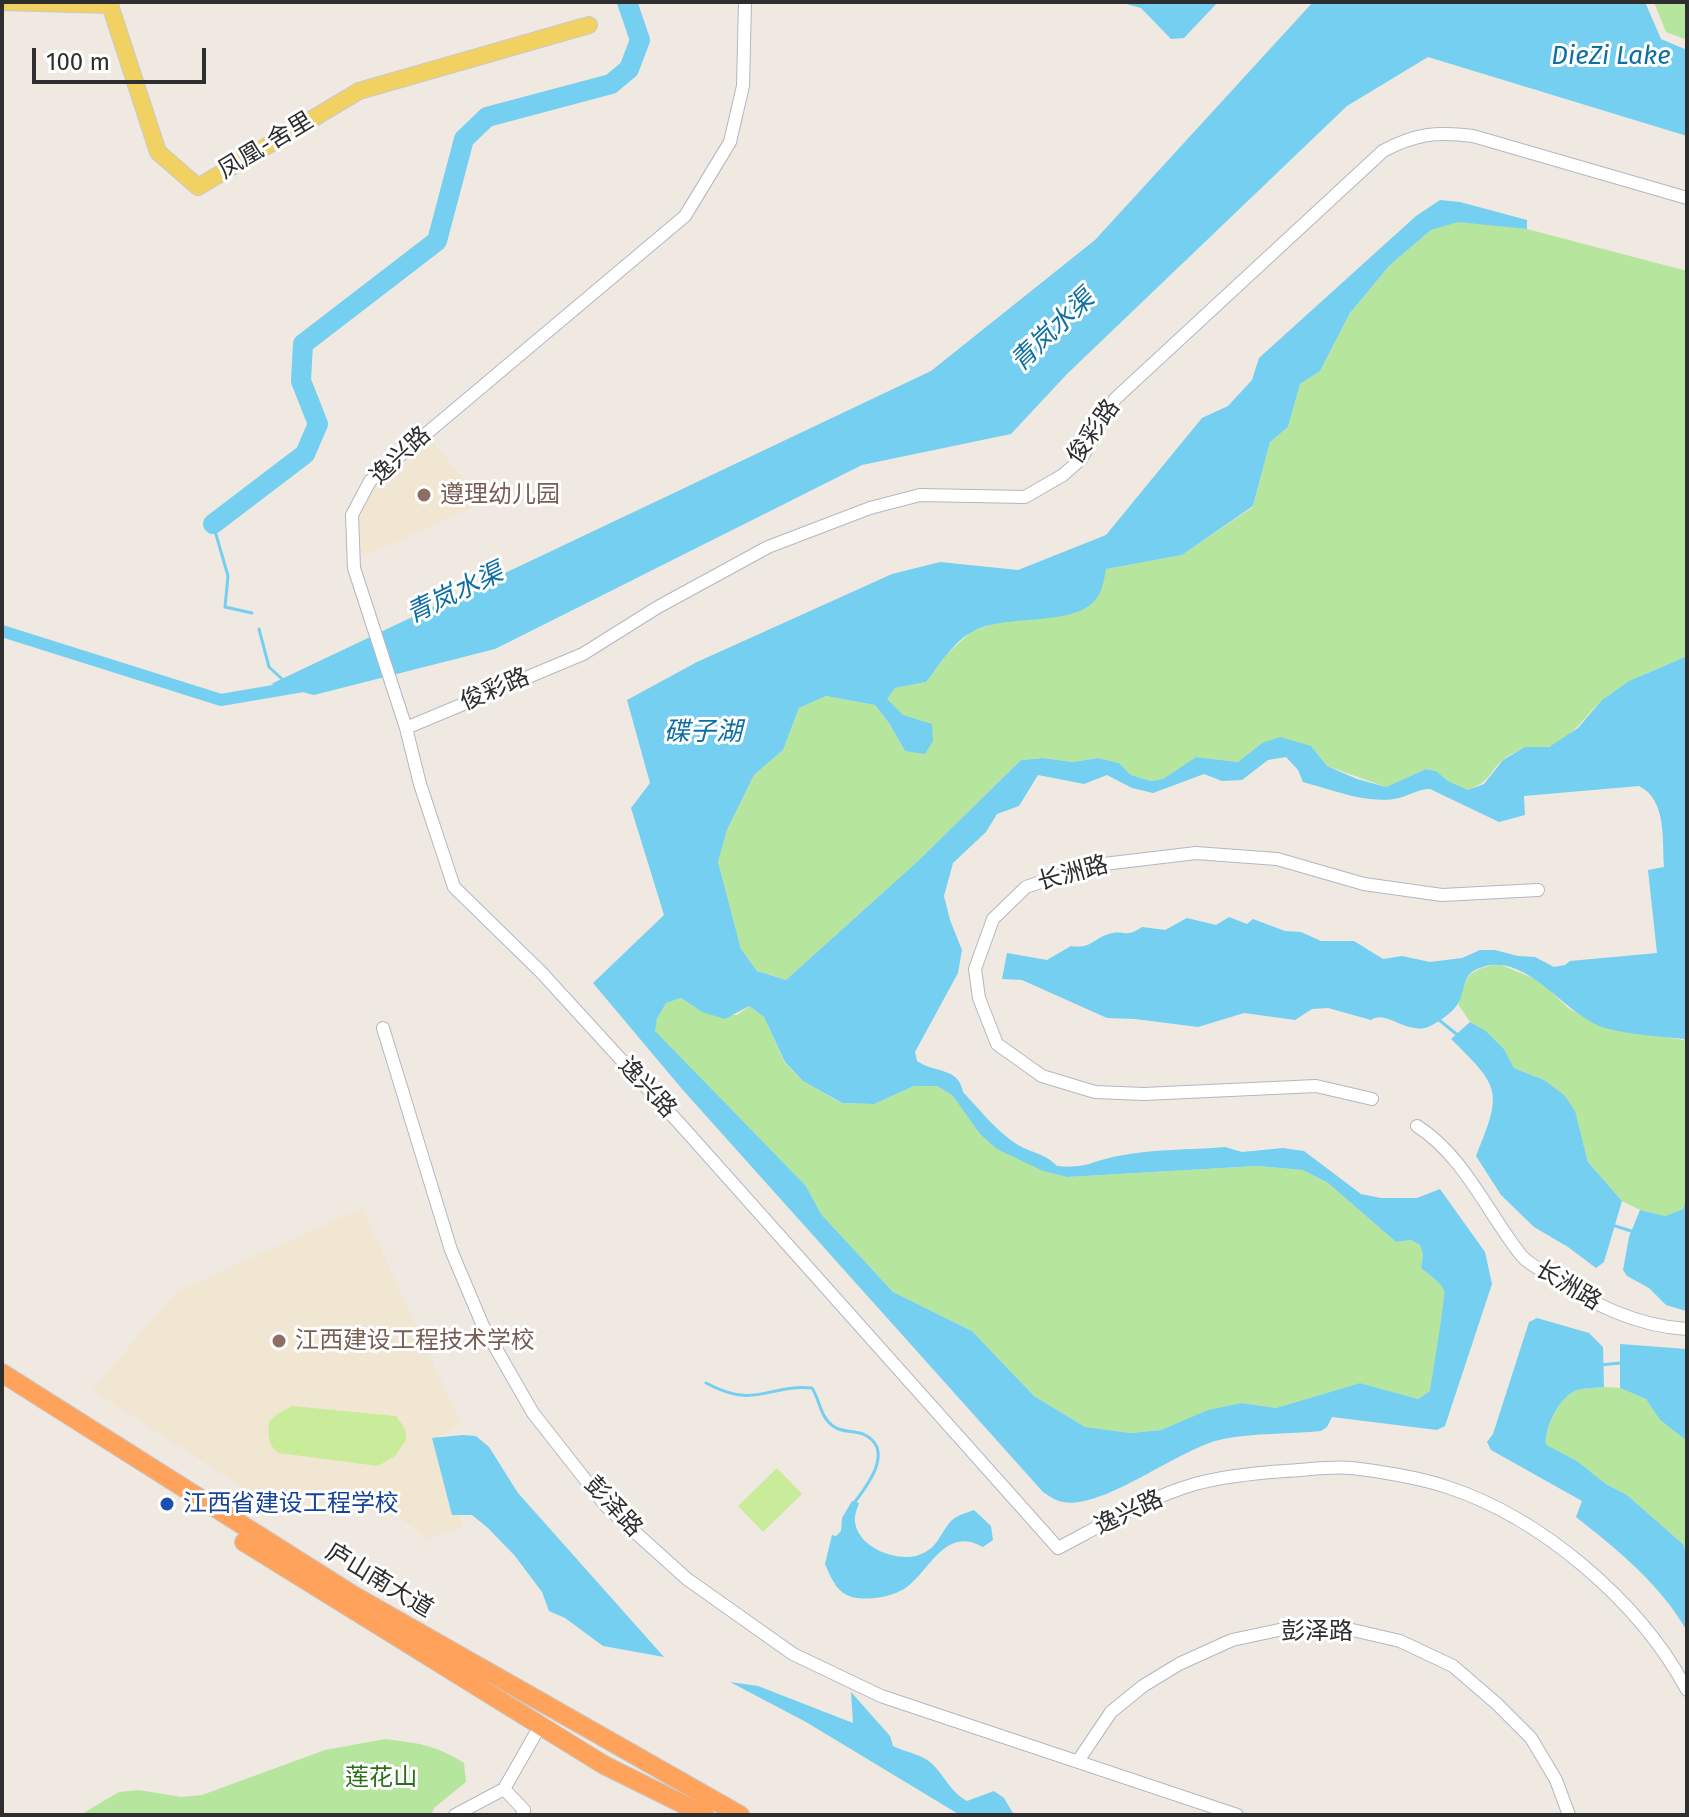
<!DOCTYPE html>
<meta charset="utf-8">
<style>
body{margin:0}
#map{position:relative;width:1689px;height:1817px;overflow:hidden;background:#efe9e1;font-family:"Fira Sans",sans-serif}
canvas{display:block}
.frame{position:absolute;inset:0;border:4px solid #2e2e2e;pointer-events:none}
.scale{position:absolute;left:32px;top:48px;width:174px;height:36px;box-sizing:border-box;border:4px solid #2e2e2e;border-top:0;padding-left:10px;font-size:24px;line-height:28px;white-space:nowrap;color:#2e2e2e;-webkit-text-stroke:6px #fff;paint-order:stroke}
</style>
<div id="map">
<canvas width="1689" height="1817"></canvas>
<div class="frame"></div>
<div class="scale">100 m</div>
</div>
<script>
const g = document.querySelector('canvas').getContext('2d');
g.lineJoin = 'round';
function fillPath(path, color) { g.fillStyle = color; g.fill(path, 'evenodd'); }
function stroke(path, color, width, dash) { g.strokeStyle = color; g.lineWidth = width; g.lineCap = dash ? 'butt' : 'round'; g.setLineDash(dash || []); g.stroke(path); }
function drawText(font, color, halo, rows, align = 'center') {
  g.font = font + ' "Fira Sans","Noto Sans SC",sans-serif'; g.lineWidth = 6; g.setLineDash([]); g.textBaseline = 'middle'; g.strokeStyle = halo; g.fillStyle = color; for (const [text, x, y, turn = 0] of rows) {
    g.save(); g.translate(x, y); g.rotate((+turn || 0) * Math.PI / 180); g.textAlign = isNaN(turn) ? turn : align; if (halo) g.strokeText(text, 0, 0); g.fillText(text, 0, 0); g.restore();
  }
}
fillPath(new Path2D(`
 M 433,443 L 484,503 L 362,557 L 359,518 L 375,487 Z
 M 362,1208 L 461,1424 L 437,1438 L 463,1526 L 427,1539 L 373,1496 L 248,1491 L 92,1390 L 176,1292 Z`), '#f0e6d1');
fillPath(new Path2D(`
 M 1654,2 L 1687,2 L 1687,40 L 1666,32 Z
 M 1458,221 L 1527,229 L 1687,271 L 1687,656 C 1659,668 1630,678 1605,698 C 1586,713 1575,737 1550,746 C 1533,753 1525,743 1504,759 C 1487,773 1493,780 1468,790 L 1448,781 L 1436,771 L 1426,769 L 1386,787 L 1327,766 L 1311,746 L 1262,743 L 1238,762 L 1196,757 L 1163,779 L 1151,781 L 1131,775 L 1119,763 L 1098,758 L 1073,762 L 1043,758 L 1021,760 L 918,861 L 786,980 L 757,971 L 741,949 L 718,862 L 727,830 L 754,775 L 783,750 L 799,708 L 826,696 L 875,705 L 889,723 L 905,751 L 903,715 L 886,699 L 895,688 L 926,682 L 948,653 L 972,631 L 1102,588 L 1105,569 L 1182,555 L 1253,507 L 1270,442 L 1288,427 L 1300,384 L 1320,371 L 1350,313 L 1390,265 L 1431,230 Z
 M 1499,964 L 1540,981 L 1568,1008 L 1603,1027 L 1684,1040 L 1687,1043 L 1687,1196 L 1683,1209 L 1665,1216 L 1640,1210 L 1622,1201 L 1588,1162 L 1582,1139 L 1544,1080 L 1514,1068 L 1504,1049 L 1486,1031 L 1470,1022 L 1458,1004 C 1466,974 1468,970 1499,964 Z
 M 681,998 L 702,1012 L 737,1015 L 749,1006 L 764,1017 L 785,1063 L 803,1081 L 841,1103 L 874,1104 L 914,1086 L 937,1086 L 952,1095 L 980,1134 L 1043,1171 L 1067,1177 L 1257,1166 L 1303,1170 L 1328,1183 L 1396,1242 L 1411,1240 L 1420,1245 L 1423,1253 L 1421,1268 C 1428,1274 1440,1282 1444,1290 C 1447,1296 1432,1377 1430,1391 L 1418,1399 L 1360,1383 L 1276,1408 L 1241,1403 L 1209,1410 L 1161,1430 L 1131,1433 L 1085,1427 L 1034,1396 L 972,1331 L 893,1292 L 821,1214 L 806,1186 L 654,1031 L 657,1019 L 666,1003 Z
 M 1604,1387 L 1620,1388 L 1646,1399 L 1660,1420 L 1687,1441 L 1687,1561 L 1684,1545 L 1627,1495 L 1606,1484 L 1577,1461 L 1546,1446 C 1544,1429 1559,1396 1577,1390 C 1585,1388 1595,1388 1604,1387 Z
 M 385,1739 C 417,1743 436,1745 464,1763 L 466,1782 L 434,1808 L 431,1815 L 80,1815 L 119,1792 L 139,1790 L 181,1797 L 202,1795 L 325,1750 Z`), '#b6e59e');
fillPath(new Path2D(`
 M 292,1406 L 396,1416 L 405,1429 L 406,1440 L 395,1456 L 378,1466 L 279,1453 C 268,1446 268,1435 269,1422 L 276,1415 Z
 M 777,1468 L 802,1494 L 763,1532 L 738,1506 Z`), '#c9ec9a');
fillPath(new Path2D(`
 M 1119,2 L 1218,2 L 1184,38 L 1171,39 L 1141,8 Z
 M 1313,2 L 1645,2 L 1661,39 L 1687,50 L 1687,136 L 1428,57 L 1347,106 L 1067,374 L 1011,434 L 862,465 L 495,649 L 314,695 L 271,684 L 931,371 L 1095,240 Z
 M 1440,200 L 1460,202 L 1527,220 L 1527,229 L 1458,222 L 1431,230 L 1390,265 L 1350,313 L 1320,371 L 1300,384 L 1288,427 L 1270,442 L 1253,506 L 1182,555 L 1106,569 C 1104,579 1103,590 1096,599 C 1074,628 1003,613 972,632 C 953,642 939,666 926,682 L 895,688 L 887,699 L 903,715 L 932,724 L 933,741 L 925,754 L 905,751 L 889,723 L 875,705 L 826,696 L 799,708 L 783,750 L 754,775 L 727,830 L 718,862 L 741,949 L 757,971 L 786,980 L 918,861 L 1021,760 L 1043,758 L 1073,762 L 1098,758 L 1119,763 L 1131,775 L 1151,781 L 1163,779 L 1196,757 L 1238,762 L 1262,743 L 1280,737 L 1311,746 L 1327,766 L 1357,779 L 1386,787 L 1426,769 L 1436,771 L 1448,781 L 1468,790 L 1484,784 L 1503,760 L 1525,747 L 1549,747 L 1578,728 L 1602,700 L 1629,681 L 1687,656 L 1687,1043 L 1684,1039 C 1658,1036 1630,1035 1605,1028 C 1563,1015 1525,947 1477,969 C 1461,976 1466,992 1457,1005 C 1452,1013 1437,1023 1428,1027 C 1407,1035 1385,1009 1371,1020 L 1328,1008 L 1312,1009 L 1295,1020 L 1244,1013 L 1198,1027 L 1135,1019 L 1107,1018 L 1022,980 L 1002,979 L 1007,953 L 1047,960 L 1071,946 C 1092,949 1092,939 1109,934 C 1124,929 1125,939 1142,927 L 1165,930 L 1187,918 L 1216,925 L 1229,917 L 1247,924 L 1253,919 L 1285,931 L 1301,932 L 1321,941 L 1354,941 L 1383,959 L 1402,956 L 1430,962 L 1462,958 L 1480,950 L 1495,950 L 1518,956 L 1535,957 L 1554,967 L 1565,965 L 1570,961 L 1657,953 L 1648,870 L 1664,867 C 1662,839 1667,800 1639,786 L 1524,796 L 1525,815 L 1499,822 L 1430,789 C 1418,789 1411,795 1399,798 C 1369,805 1333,790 1303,782 L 1298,770 L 1286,757 L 1268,760 L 1242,780 L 1222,781 L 1204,774 L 1153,793 L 1132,788 L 1107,775 L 1084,784 L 1038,775 L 1019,806 L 997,814 L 986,832 L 953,863 L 944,896 L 950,920 L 962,950 L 958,973 L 915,1052 L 917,1061 C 934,1073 959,1067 963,1092 C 980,1110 997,1132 1018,1145 C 1032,1153 1046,1154 1057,1166 C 1087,1169 1091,1161 1118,1156 C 1152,1149 1190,1150 1225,1147 L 1242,1152 L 1283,1148 L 1304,1151 L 1361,1194 L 1381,1198 L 1417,1198 L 1440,1189 L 1485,1252 L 1492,1284 L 1445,1426 L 1437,1430 L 1332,1417 L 1327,1427 L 1321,1431 C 1289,1434 1254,1433 1223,1439 C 1178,1448 1099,1514 1059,1501 C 1053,1499 1048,1495 1043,1492 L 682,1089 L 593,983 L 664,915 L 631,808 L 650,783 L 627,700 L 697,662 L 892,574 L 940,562 L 1018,570 L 1106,535 L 1202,418 L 1228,406 L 1252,380 L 1259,358 L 1416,216 ZM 681,998 L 702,1012 L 725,1019 L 749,1006 L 764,1017 L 785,1062 L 803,1081 L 842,1103 L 874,1104 L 914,1086 L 937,1086 L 952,1095 L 980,1134 L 997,1149 L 1043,1171 L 1067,1177 L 1257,1166 L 1303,1170 L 1328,1183 L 1396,1242 L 1411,1240 L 1420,1245 L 1423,1254 L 1421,1268 C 1428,1274 1440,1282 1444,1290 C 1446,1296 1432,1377 1430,1391 L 1418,1399 L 1360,1383 L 1276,1408 L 1241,1403 L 1208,1410 L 1161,1430 L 1131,1433 L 1085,1427 L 1034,1396 L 972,1331 L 893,1292 L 821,1214 L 806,1186 L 655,1031 L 657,1019 L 666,1003 Z
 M 1470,1022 L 1486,1031 L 1504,1049 L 1514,1068 L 1544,1080 L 1564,1095 L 1575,1111 L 1588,1162 L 1622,1201 L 1604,1262 L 1596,1268 L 1568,1247 L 1534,1227 L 1501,1195 L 1476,1156 C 1503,1091 1500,1087 1451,1039 Z
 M 1687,1196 L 1687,1311 L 1686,1311 L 1666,1305 L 1649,1288 L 1627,1276 L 1623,1270 L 1629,1237 L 1640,1210 L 1665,1216 L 1683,1209 Z
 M 1537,1318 L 1589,1333 L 1603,1347 L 1604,1387 C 1595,1388 1585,1388 1577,1390 C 1559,1396 1544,1429 1546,1445 L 1577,1461 L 1606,1484 L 1627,1495 L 1684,1545 L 1687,1561 L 1687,1631 C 1660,1584 1618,1550 1576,1517 L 1582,1501 L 1491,1450 L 1487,1442 L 1493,1434 L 1529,1322 Z
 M 1620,1344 L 1687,1349 L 1687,1441 L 1660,1420 L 1646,1399 L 1620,1388 Z
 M 463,1435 L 476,1436 L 489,1447 L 518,1493 L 664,1657 L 603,1646 L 565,1618 L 549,1611 L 542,1592 L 515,1556 L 488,1528 L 472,1515 L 452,1515 L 432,1438 Z
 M 852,1501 L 859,1503 C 857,1508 854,1517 855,1522 C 858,1547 894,1561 916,1556 C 939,1549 939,1534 951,1521 C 957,1515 966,1513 974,1510 L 991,1526 L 993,1540 L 983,1547 C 944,1525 930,1572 904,1589 C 895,1594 885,1597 875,1598 C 844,1601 836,1591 825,1564 L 832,1535 L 836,1536 L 841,1531 L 842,1518 Z
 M 730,1682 L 758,1686 L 853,1723 L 851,1692 L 890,1736 L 893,1746 C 905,1752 920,1754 930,1762 C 945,1775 948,1790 967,1801 L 994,1791 L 1004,1798 L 1014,1815 L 960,1815 L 806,1722 Z`), '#75cff0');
stroke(new Path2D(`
 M 213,524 L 228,576 L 225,607 L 252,613
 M 259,629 L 269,667 L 282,679
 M 1438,1019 L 1460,1037
 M 1612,1225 L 1631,1231
 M 1600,1365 L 1620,1363
 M 706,1383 C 756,1410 767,1384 812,1388 C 820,1400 820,1417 833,1426 C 842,1433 853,1430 863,1434 C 896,1449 867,1486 854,1503`), '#75cff0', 3);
stroke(new Path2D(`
 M 2,631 L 221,700 L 303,686`), '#75cff0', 12);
stroke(new Path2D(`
 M 213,524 L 305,454 L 318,424 L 301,381 L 303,344 L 437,241 L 464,139 L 487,117 L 611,84 L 629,69 L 640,40 L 627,2`), '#75cff0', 20);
const minor = new Path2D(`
 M 745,2 L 743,86 L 730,142 L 685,216 L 370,481 L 352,515 L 354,568 L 406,728 L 420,784 L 454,887 L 541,972 L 680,1124 L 1058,1548 C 1102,1525 1147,1498 1195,1484 C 1224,1476 1256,1473 1285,1471 C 1306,1470 1330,1466 1352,1468 C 1379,1471 1421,1478 1447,1487 C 1542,1518 1640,1602 1687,1690
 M 406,728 L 583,654 L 658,607 L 768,547 L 870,508 L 920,495 L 1025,497 L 1063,475 L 1081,459 L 1115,399 L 1383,151 C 1415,134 1437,131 1473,136 L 1687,198
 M 383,1028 L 451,1250 L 483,1326 L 533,1413 L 606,1506 L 687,1579 L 793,1654 L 881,1696 L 1237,1815
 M 1372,1099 L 1316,1086 L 1144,1094 L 1095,1092 L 1042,1076 L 997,1044 L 979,998 L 975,969 L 993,919 L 1026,887 L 1087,866 L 1196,853 L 1277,859 L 1364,884 L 1442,895 L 1538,890
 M 1417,1126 C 1464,1156 1487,1212 1521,1255 C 1528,1264 1541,1270 1551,1276 C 1592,1304 1636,1326 1687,1329
 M 1078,1761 L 1111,1712 L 1143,1686 L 1179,1664 L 1232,1640 L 1293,1627 L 1344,1628 L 1400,1641 L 1453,1666 L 1497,1704 L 1531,1738 L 1556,1780 L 1569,1815
 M 504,1789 L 524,1810 L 522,1815
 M 455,1815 L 504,1789 L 540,1726`);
const major = new Path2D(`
 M 2,2 L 110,5 L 158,152 L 198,187 L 359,91 L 589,25`);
const highway = new Path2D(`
 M 2,1373 L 353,1595 L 740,1815
 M 244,1542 L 604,1765 L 705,1815`);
stroke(minor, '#b4b7c1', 14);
stroke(major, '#c9c9c9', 18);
stroke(highway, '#c9c9c9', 20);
stroke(minor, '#fff', 12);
stroke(major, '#f2d163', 16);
stroke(highway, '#ffa35c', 18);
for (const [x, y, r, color] of [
 [424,495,8,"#8d6e63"],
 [279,1341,8,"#8d6e63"],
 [167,1504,8,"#1a4fb4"]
]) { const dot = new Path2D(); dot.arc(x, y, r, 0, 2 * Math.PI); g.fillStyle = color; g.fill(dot); stroke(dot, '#fff', 3); }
drawText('24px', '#2e2e2e', '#fff', [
 ["凤凰-舍里",266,146,-31],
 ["俊彩路",1094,432,-55],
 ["逸兴路",401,456,-43],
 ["俊彩路",495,690,-23],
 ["长洲路",1073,874,-15],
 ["逸兴路",647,1088,47],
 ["长洲路",1568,1286,31],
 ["彭泽路",613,1507,47],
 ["逸兴路",1129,1513,-25],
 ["庐山南大道",379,1581,31],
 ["彭泽路",1317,1632]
]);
drawText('24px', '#785e54', '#fff', [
 ["遵理幼儿园",440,495],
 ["江西建设工程技术学校",295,1341]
], 'left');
drawText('24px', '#164399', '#fff', [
 ["江西省建设工程学校",183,1504]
], 'left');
drawText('24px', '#2c6e1b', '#fff', [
 ["莲花山",381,1778]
]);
drawText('italic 26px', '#0d6fa3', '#fff', [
 ["DieZi Lake",1611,57],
 ["青岚水渠",1053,331,-44],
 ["青岚水渠",455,594,-26],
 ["碟子湖",703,733]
]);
</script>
